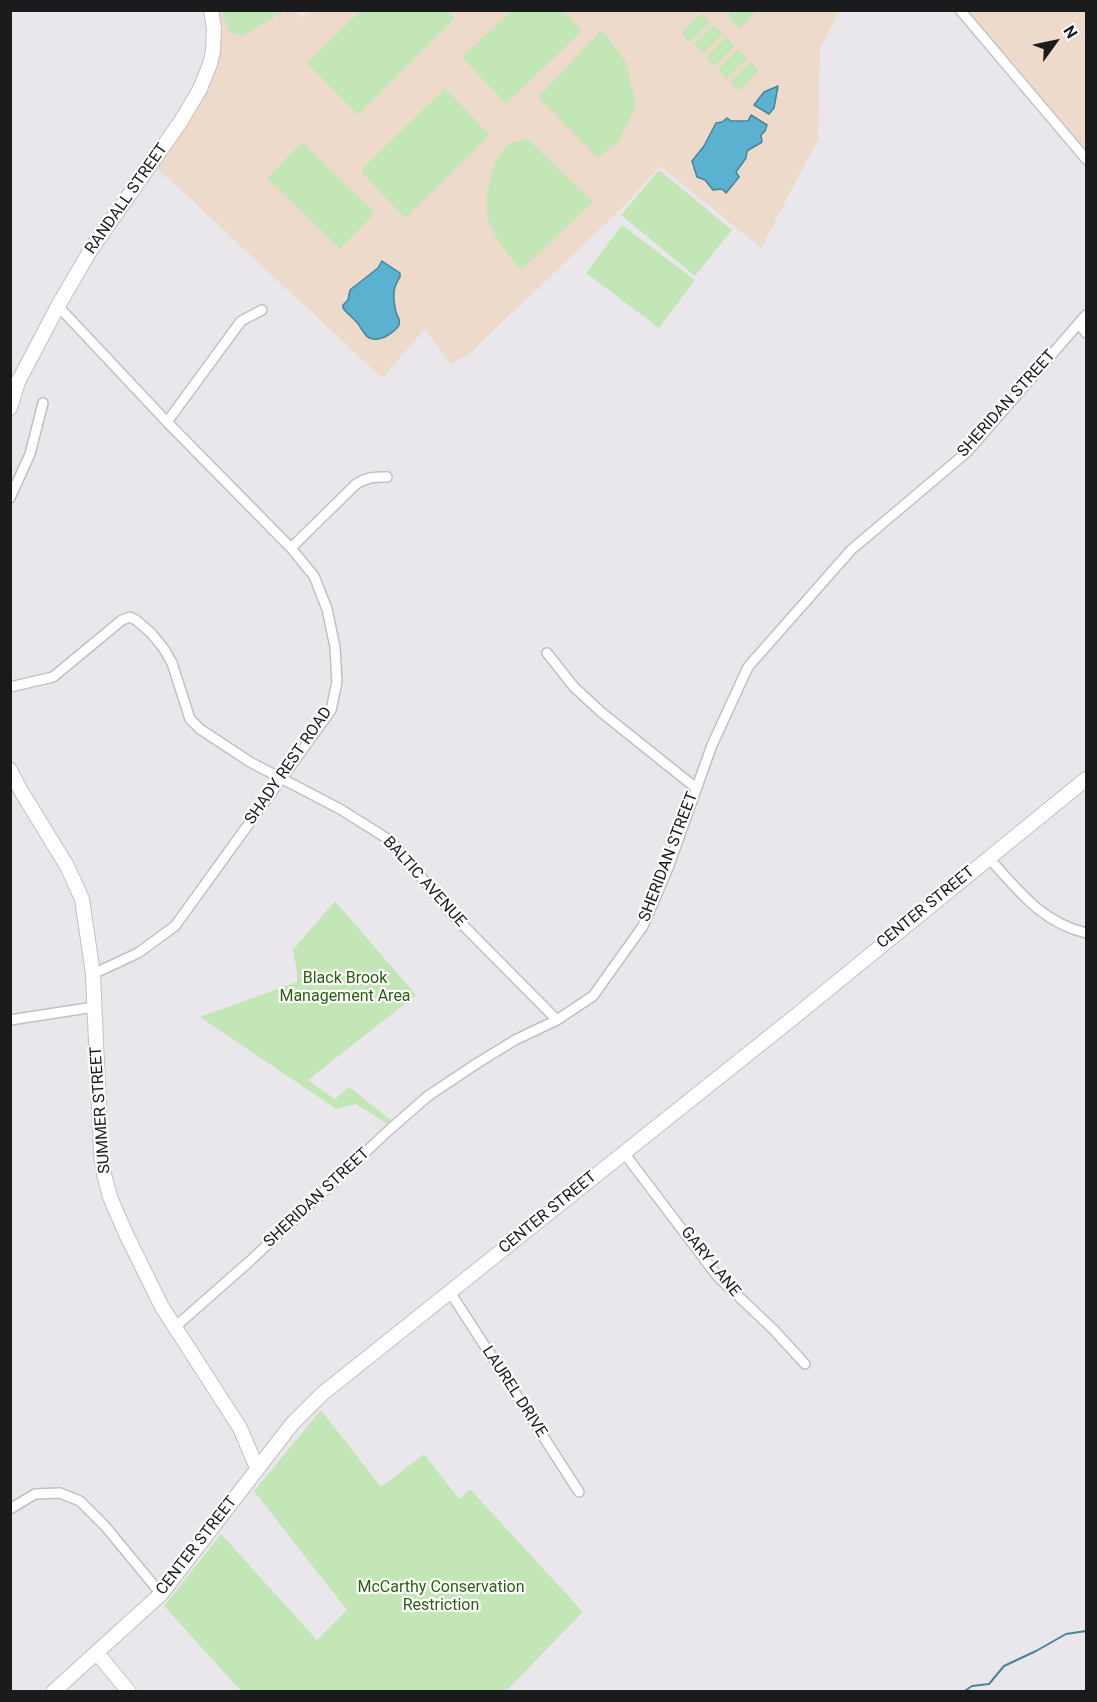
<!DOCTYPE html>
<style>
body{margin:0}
#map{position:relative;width:1097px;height:1702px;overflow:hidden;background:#e9e7eb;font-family:Roboto,sans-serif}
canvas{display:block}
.frame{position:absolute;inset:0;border:12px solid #1b1a1c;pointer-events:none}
.north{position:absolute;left:1025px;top:12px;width:60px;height:60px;-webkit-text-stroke:4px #fff;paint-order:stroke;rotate:57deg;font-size:16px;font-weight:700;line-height:24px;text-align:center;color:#1b1a1c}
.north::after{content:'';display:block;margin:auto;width:21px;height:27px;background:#1b1a1c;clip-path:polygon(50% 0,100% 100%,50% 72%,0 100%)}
</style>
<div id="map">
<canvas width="1097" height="1702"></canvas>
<div class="frame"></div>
<div class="north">N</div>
</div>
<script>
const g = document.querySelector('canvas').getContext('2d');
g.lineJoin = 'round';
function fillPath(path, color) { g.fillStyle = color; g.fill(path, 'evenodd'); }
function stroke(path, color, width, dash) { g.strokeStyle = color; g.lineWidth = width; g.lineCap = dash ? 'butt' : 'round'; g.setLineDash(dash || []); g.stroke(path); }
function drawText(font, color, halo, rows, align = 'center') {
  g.font = font + ' Roboto,sans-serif'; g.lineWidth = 4.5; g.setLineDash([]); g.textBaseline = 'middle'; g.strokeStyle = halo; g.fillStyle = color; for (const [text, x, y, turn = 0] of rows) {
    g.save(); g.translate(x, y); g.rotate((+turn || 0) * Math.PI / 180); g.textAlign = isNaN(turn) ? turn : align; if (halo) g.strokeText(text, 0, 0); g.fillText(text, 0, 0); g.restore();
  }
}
fillPath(new Path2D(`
 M 309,10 L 839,11 L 820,49 L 818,140 L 761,248 L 660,166 L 623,207 L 469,354 L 451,364 L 425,329 L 382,378 L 157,168 L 193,117 L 206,94 L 216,67 L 222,28 L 220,11 L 293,11 L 303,17 Z
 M 967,11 L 1086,11 L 1086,152 Z`), '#eedacb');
fillPath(new Path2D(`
 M 221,11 L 285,11 L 242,36 L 230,32 Z
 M 360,11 L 448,11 L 455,18 L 358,115 L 307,63 Z
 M 511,11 L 563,11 L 582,31 L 506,104 L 462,57 Z
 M 732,11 L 732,10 L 757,11 L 739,29 L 727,16 Z
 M 701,13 L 710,22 L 690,42 L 681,33 Z
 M 713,25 L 723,34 L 703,54 L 694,44 Z
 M 602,30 L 626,62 L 636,106 L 618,142 L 598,158 L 538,97 Z
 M 726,37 L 735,46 L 715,66 L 706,57 Z
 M 738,49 L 747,59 L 727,79 L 718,69 Z
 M 750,62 L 759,71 L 739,91 L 730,82 Z
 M 445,88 L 490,135 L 405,218 L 360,171 Z
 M 528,139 L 593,202 L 521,270 C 508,255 497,241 489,223 C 482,204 491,156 509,144 C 514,141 522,140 528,139 Z
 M 302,142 L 375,213 L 340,249 L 267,178 Z
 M 659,170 L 732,230 L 695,276 L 621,215 Z
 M 622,225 L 695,280 L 659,328 L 586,273 Z
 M 335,901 L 416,995 L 308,1080 L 335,1099 L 349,1087 L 391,1120 L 387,1124 L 356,1104 L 336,1109 L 200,1017 L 297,982 L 297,972 L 293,950 Z
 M 321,1410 L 381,1487 L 424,1454 L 459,1499 L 470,1489 L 583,1612 L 506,1691 L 241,1691 L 164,1606 L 221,1534 L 317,1640 L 347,1610 L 254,1491 Z`), '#c3e6b6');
const water = new Path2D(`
 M 778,86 L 774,108 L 769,114 L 754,105 L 764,92 Z
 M 751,115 L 767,125 L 765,131 L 761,135 L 762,142 L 747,151 L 746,158 L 736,172 L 739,177 L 726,193 L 722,189 L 713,190 L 705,180 L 697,177 L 692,161 L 704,146 L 716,123 L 722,122 L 727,118 L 731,121 L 748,121 Z
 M 382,261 L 400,273 L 400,277 C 392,288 393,298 396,312 C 397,317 401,319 399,325 C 396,331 390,334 385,337 C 369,343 366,337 359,325 C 355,319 347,314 343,308 L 343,305 L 348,300 L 350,290 L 378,268 Z`);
fillPath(water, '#5bb2d0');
stroke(water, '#48849a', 1.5);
stroke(new Path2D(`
 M 963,1692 L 972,1686 L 989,1684 L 1004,1666 L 1036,1651 L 1066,1634 L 1086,1631`), '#48849a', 2);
const street = new Path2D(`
 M 960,10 L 1086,159
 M 58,306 L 167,422 L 291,548 L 314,576 L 327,609 L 335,647 L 337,682 L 331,710 L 175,926 L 138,953 L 93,974
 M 1079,324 L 1086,333
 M 167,422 L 241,321 L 262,310
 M 10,498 L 30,454 L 43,403
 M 291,548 L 355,485 C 366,477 374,477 387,477
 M 547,653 L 574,687 L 601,712 L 696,788
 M 10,687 L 53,677 L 122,620 L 130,617 L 136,620 L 151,633 L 164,649 L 172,663 L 190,719 L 200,729 L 250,762 L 340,809 L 391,841 L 450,912 L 557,1020
 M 988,857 C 1018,890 1041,922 1086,933
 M 10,1020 L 94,1007
 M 624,1153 L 718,1277 L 773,1329 L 805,1364
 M 450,1292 L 579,1492
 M 175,1327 L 250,1261 L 388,1131 L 428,1096 L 476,1064 L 515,1040 L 557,1020 L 593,996 L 643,926 L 668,868 L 712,745 L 748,667 L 851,550 L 967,452 L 1086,315
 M 10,1509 L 35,1494 L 60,1493 L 80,1501 L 105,1526 L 161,1594`);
const secondary = new Path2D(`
 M 10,408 L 18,382 L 58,306 L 90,251 L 181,121 L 200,89 L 210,64 L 213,51 L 214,28 L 211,10
 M 10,770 L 21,791 L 67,866 L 82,899 L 93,974 L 101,1153 L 104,1174 L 110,1197 L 126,1234 L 162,1307 L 240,1428 L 257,1468
 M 97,1653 L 129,1692
 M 53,1692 L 161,1594 L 292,1424 L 322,1394 L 793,1018 L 1086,779`);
stroke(street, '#c2bfc3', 12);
stroke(secondary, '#c2bfc3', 16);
stroke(street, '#fff', 9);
stroke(secondary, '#fff', 14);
drawText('16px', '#1b1a1c', '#fff', [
 ["RANDALL STREET",127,199,-55],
 ["SHERIDAN STREET",1007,404,-48],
 ["SHADY REST ROAD",289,766,-55],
 ["SHERIDAN STREET",669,857,-69],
 ["BALTIC AVENUE",424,882,48],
 ["CENTER STREET",926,908,-39],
 ["SUMMER STREET",101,1110,-94],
 ["SHERIDAN STREET",317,1198,-43],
 ["CENTER STREET",548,1213,-39],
 ["GARY LANE",710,1262,51],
 ["LAUREL DRIVE",514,1392,57],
 ["CENTER STREET",197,1546,-52]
]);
drawText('16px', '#2b600d', '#fff', [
 ["Black Brook",345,979],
 ["Management Area",345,997],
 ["McCarthy Conservation",441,1588],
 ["Restriction",441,1606]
]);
</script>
